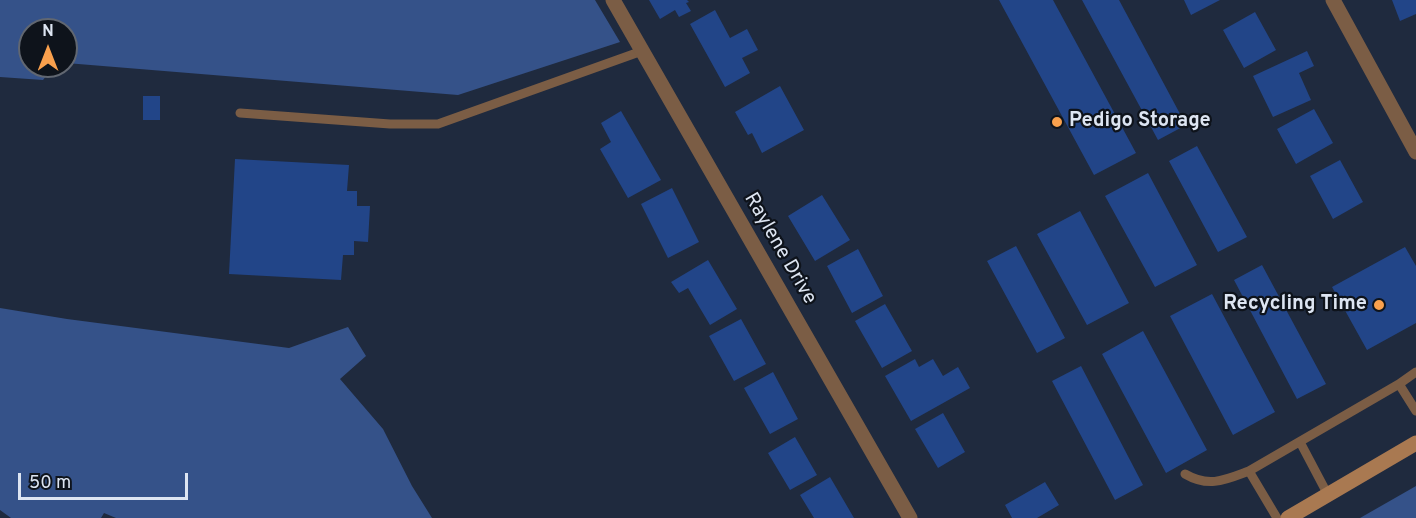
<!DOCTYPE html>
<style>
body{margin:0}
#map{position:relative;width:1416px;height:518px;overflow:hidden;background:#1f2a3e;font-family:Overpass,sans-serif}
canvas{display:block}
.north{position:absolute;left:18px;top:18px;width:60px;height:60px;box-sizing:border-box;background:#0e131b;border:2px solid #616771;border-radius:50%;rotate:0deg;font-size:16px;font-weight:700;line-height:24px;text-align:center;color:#dde5f2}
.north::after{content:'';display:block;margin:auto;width:21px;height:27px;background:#f9a04d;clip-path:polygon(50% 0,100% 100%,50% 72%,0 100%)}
.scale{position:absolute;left:18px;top:473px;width:170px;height:27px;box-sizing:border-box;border:3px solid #dde5f2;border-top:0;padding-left:8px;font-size:18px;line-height:21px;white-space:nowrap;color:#dde5f2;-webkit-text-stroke:4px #0e131b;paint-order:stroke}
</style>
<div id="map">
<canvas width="1416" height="518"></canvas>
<div class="north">N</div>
<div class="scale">50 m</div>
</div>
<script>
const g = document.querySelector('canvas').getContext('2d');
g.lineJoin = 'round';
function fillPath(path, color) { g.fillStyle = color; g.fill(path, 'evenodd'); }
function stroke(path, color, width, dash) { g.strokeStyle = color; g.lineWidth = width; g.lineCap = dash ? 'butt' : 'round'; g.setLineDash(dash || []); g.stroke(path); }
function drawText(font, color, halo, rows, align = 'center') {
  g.font = font + ' Overpass,sans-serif'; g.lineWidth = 4.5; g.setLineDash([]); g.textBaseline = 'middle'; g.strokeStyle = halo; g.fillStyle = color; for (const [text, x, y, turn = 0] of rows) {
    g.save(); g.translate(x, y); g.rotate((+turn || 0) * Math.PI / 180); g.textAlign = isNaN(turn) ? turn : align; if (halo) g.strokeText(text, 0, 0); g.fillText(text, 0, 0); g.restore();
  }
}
fillPath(new Path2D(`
 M 0,0 L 595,0 L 620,42 L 458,95 L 66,63 L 66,30 L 30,30 L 30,66 L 54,66 L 43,80 L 0,77 Z
 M 0,308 L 67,319 L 289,348 L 348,327 L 366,356 L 340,379 L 383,429 L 412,486 L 432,518 L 116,518 L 104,513 L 101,518 L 11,518 L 0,510 Z
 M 1416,486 L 1416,518 L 1360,518 Z`), '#355289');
fillPath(new Path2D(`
 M 649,0 L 687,0 L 689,2 L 686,3 L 691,11 L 679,17 L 675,10 L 660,19 Z
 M 999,0 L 1053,0 L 1136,153 L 1094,175 Z
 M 1082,0 L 1119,0 L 1186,125 L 1158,140 Z
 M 1184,0 L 1220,0 L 1191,15 Z
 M 1392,0 L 1416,0 L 1416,14 L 1400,21 Z
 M 715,10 L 730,38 L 747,29 L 758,50 L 742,58 L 750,73 L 725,87 L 690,24 Z
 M 1255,12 L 1276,50 L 1244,68 L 1223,30 Z
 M 1307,51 L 1314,66 L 1299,73 L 1311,100 L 1273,117 L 1253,76 Z
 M 780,86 L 804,130 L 762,153 L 752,133 L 748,135 L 735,112 Z
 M 143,96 L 160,96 L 160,120 L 143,120 Z
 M 1314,109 L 1333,143 L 1296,164 L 1277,129 Z
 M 621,111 L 661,180 L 628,198 L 600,149 L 611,142 L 601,123 Z
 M 1197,146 L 1247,237 L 1218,252 L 1169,161 Z
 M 235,159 L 349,165 L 347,191 L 357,191 L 357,206 L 370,206 L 368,242 L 354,241 L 354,255 L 343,255 L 341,280 L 229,274 Z
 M 1340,160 L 1363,202 L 1333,219 L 1310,176 Z
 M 1148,173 L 1197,265 L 1155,287 L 1105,196 Z
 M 672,188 L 699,242 L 668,258 L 641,204 Z
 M 822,195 L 850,240 L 815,261 L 788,216 Z
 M 1080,211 L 1129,303 L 1087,325 L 1037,234 Z
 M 1016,246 L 1065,338 L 1037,353 L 987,261 Z
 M 1405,247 L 1416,266 L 1416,323 L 1367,350 L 1332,287 Z
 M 858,249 L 883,296 L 852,313 L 827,266 Z
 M 708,260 L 737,309 L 710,325 L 688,288 L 679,293 L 671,282 Z
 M 1262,265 L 1326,384 L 1297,399 L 1234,280 Z
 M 1212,294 L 1275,412 L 1233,435 L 1170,316 Z
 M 885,304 L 912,351 L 882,368 L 855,321 Z
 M 741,319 L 766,364 L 734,381 L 709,336 Z
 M 1143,331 L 1207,450 L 1166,473 L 1102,354 Z
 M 915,359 L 919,367 L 933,359 L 943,376 L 958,367 L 970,388 L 911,421 L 885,376 Z
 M 1081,366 L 1143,485 L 1115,500 L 1052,381 Z
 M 773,372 L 798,419 L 770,434 L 744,388 Z
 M 943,413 L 965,452 L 938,468 L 915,429 Z
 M 795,437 L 817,475 L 790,490 L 768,453 Z
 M 830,477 L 854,518 L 814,518 L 800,495 Z
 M 1045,482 L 1059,505 L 1037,518 L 1012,518 L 1005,505 Z`), '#224588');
stroke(new Path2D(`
 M 240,113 L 390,124 L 438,124 L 642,51
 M 1416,372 L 1399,384 L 1416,411
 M 1300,442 L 1328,495
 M 1185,474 C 1209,488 1225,480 1249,471
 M 1277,518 L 1249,471 L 1399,384`), '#7b5d45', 9);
stroke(new Path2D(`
 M 613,0 L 910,518
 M 1333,0 L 1416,152`), '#7b5d45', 15);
stroke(new Path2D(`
 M 1288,518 L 1416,443`), '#a97951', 15);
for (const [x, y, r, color] of [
 [1057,122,6,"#f9a04d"],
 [1379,305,6,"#f9a04d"]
]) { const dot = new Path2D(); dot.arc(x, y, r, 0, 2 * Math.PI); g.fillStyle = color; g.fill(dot); stroke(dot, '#0e131b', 2); }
drawText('bold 20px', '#dde5f2', '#0e131b', [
 ["Pedigo Storage",1069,122],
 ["Recycling Time",1367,305,"right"]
], 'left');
drawText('20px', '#dde5f2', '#0e131b', [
 ["Raylene Drive",779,249,60]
]);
</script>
